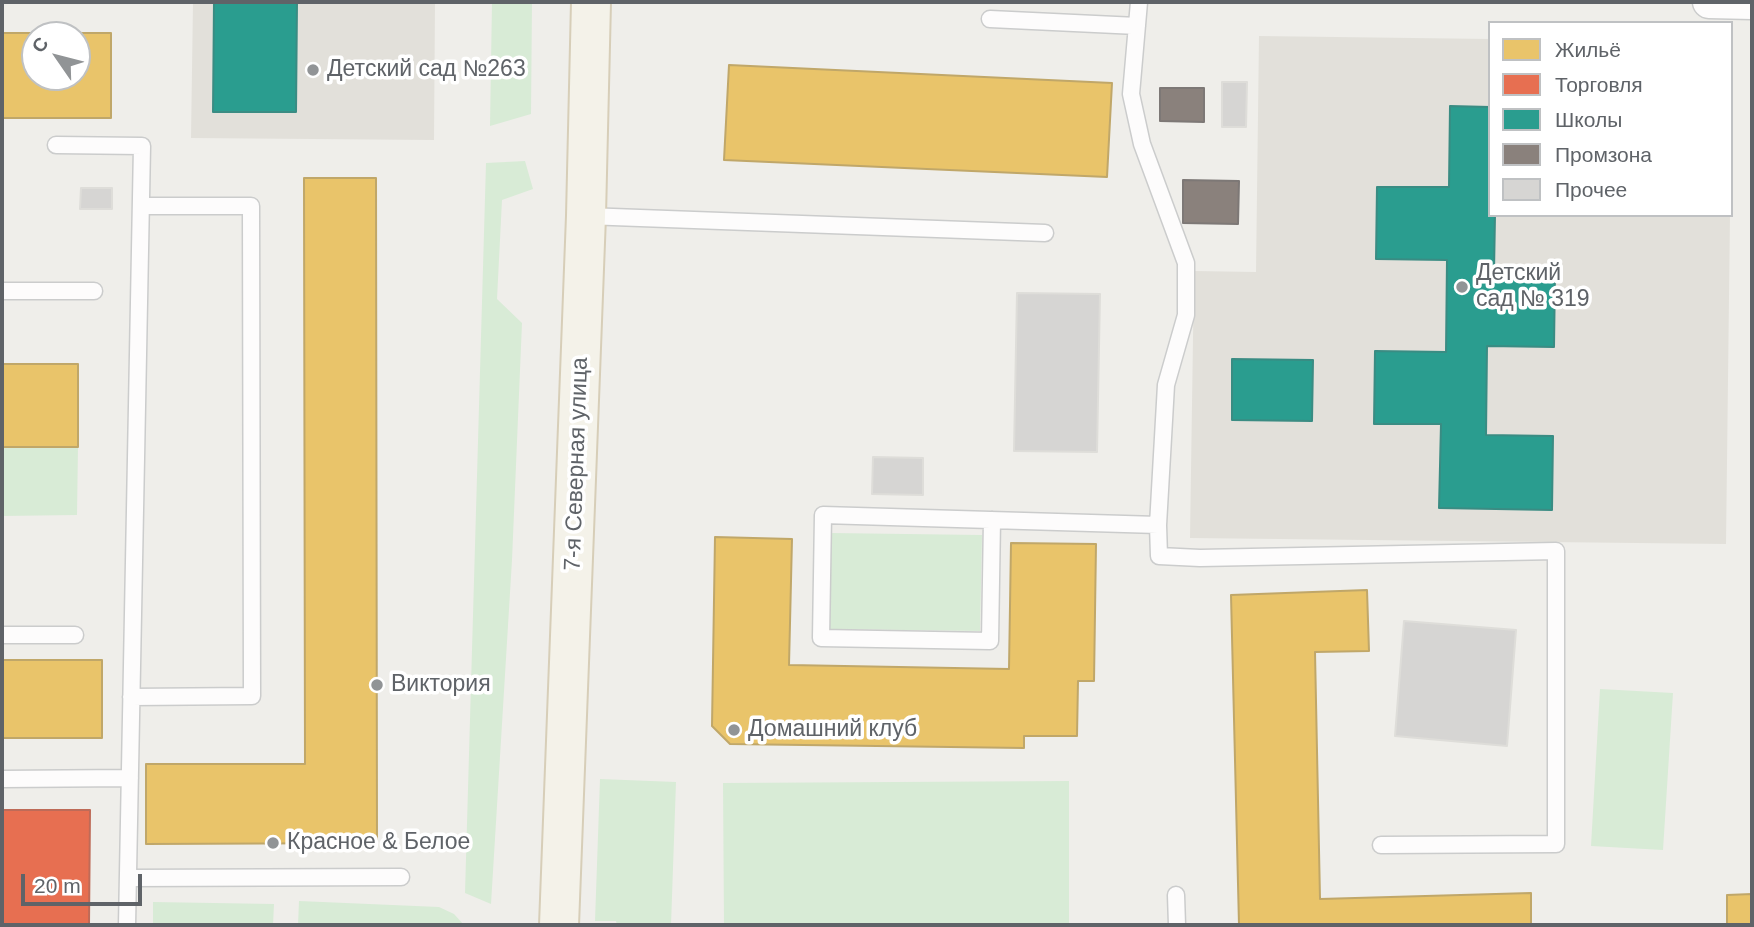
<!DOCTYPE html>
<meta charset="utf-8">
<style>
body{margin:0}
#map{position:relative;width:1754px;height:927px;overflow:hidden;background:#efeeea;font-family:Helvetica,sans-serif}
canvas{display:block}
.frame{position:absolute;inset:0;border:4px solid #5f6368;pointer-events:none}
.legend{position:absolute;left:1488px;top:21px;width:245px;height:196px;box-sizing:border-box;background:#fff;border:2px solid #bfc1c3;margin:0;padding:9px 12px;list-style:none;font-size:21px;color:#5f6368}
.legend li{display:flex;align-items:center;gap:14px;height:35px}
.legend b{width:35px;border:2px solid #bfc1c3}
.north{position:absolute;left:21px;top:21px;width:70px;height:70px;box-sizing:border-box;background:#fff;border:2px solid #bfc1c3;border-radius:50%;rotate:305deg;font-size:19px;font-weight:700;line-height:28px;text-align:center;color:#5f6368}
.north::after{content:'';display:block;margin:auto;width:24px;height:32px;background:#919496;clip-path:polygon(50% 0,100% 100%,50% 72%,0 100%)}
.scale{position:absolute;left:21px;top:874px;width:121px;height:32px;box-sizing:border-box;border:4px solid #5f6368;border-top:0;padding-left:9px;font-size:21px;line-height:24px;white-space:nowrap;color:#5f6368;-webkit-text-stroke:5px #fff;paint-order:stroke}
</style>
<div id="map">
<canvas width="1754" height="927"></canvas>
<div class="frame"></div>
<ul class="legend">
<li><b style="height:19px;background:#e9c46a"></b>Жильё</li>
<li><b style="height:19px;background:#e76f51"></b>Торговля</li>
<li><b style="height:19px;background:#2a9d8f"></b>Школы</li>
<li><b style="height:19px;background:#8a817c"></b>Промзона</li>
<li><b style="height:19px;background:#d6d5d3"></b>Прочее</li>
</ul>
<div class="north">С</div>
<div class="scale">20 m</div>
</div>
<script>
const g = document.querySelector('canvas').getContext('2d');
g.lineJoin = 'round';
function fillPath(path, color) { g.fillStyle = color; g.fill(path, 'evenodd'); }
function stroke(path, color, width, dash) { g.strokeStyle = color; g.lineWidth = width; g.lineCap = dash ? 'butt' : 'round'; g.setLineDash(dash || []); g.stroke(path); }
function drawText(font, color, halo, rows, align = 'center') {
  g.font = font + ' Helvetica,sans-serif'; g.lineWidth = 7; g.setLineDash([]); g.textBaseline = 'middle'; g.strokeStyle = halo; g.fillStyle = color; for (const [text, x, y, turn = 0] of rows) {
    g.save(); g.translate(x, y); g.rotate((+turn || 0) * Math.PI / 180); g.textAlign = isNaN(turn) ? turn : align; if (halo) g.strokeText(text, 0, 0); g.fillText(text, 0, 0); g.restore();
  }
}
fillPath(new Path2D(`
 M 193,2 L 435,2 L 434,140 L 191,138 Z
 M 1259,36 L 1490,39 L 1490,215 L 1730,215 L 1726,544 L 1190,538 L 1194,271 L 1256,272 Z`), '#e2e0da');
fillPath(new Path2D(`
 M 492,2 L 532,2 L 531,114 L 490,126 Z
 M 525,161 L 533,189 L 502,200 L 497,299 L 522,323 L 512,560 L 491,904 L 465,893 L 486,163 Z
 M 2,447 L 78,447 L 77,515 L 2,516 Z
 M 830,533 L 982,535 L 980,631 L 828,629 Z
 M 1600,689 L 1673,693 L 1663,850 L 1591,846 Z
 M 600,779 L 676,782 L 671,925 L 617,925 L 616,921 L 595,921 Z
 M 1069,781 L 1069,925 L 724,925 L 723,783 Z
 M 299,901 L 439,907 L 454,914 L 464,925 L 298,925 Z
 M 153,902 L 274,904 L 273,925 L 153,925 Z`), '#d8ebd6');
const homes = new Path2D(`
 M 2,33 L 111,33 L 111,118 L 2,118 ZM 35,35 L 77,35 L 77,77 L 35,77 Z
 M 729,65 L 1112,83 L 1107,177 L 724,160 Z
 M 304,178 L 376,178 L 377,843 L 146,844 L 146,764 L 305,764 Z
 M 2,364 L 78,364 L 78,447 L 2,447 Z
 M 715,537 L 792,539 L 789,665 L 1009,669 L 1011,543 L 1096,544 L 1094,681 L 1078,681 L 1077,736 L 1024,736 L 1024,748 L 730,744 L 712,726 Z
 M 1367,590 L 1369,651 L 1315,652 L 1320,899 L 1531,893 L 1531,925 L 1239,925 L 1231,595 Z
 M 2,660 L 102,660 L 102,738 L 2,738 Z
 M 1752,894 L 1752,925 L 1727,925 L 1727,895 Z`);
fillPath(homes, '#e9c46a');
stroke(homes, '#c0a769', 2);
const shops = new Path2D(`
 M 2,810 L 90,810 L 89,925 L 2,925 Z`);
fillPath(shops, '#e76f51');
stroke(shops, '#be6b58', 2);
const schools = new Path2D(`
 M 214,2 L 297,2 L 296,112 L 213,112 Z
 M 1450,106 L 1490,107 L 1490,215 L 1495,215 L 1494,272 L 1555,273 L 1554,347 L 1487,346 L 1486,435 L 1553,436 L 1552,510 L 1439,508 L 1441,424 L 1374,424 L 1375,351 L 1446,352 L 1447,260 L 1376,259 L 1377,187 L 1449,187 Z
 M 1232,359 L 1313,360 L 1312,421 L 1232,420 Z`);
fillPath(schools, '#2a9d8f');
stroke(schools, '#3a8c83', 2);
const industry = new Path2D(`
 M 1160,88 L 1204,88 L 1204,122 L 1160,121 Z
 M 1183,180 L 1239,181 L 1238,224 L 1183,223 Z`);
fillPath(industry, '#8a817c');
stroke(industry, '#7d7876', 2);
const building = new Path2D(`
 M 1222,82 L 1247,82 L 1246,127 L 1222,127 Z
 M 81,188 L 112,188 L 112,209 L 80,209 Z
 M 1017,293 L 1100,294 L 1097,452 L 1014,451 Z
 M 873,457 L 923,458 L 923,495 L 872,494 Z
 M 1404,621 L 1516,630 L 1507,746 L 1395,736 Z`);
fillPath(building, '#d6d5d3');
stroke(building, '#deddd9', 2);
const service = new Path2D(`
 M 1139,2 L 1131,94 L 1142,144 L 1186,263 L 1186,315 L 1166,385 L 1158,525 L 1159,556 L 1200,558 L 1556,551 L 1556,844 L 1381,845
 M 990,19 L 1137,26
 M 56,145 L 142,146 L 127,925
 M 586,216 L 1045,233
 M 2,291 L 94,291
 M 992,520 L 990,641 L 821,638 L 823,515 L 1158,525
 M 2,635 L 75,635
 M 131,697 L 252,696 L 251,206 L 141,206
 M 2,779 L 130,778
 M 128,878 L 401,877
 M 1176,895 L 1177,925`);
const minor = new Path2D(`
 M 1709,2 L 1752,3`);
const primary = new Path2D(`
 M 559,925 L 586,216 L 591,2`);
stroke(service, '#cbcccc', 19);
stroke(minor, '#cbcccc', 35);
stroke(primary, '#d7ceb8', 42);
stroke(service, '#fdfcfc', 16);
stroke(minor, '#fdfcfc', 32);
stroke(primary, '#f4f2e9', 38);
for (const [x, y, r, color] of [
 [313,70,7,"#919496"],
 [1462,287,7,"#919496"],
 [377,685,7,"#919496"],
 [734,730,7,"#919496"],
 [273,843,7,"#919496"]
]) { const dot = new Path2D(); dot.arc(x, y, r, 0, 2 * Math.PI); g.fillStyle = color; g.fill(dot); stroke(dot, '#fff', 2.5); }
drawText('23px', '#5f6368', '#fff', [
 ["Детский сад №263",327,70],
 ["Детский",1476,274],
 ["сад № 319",1476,300],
 ["Виктория",391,685],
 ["Домашний клуб",748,730],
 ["Красное & Белое",287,843]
], 'left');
drawText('23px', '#5f6368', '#fff', [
 ["7-я Северная улица",577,464,-88]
]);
</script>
